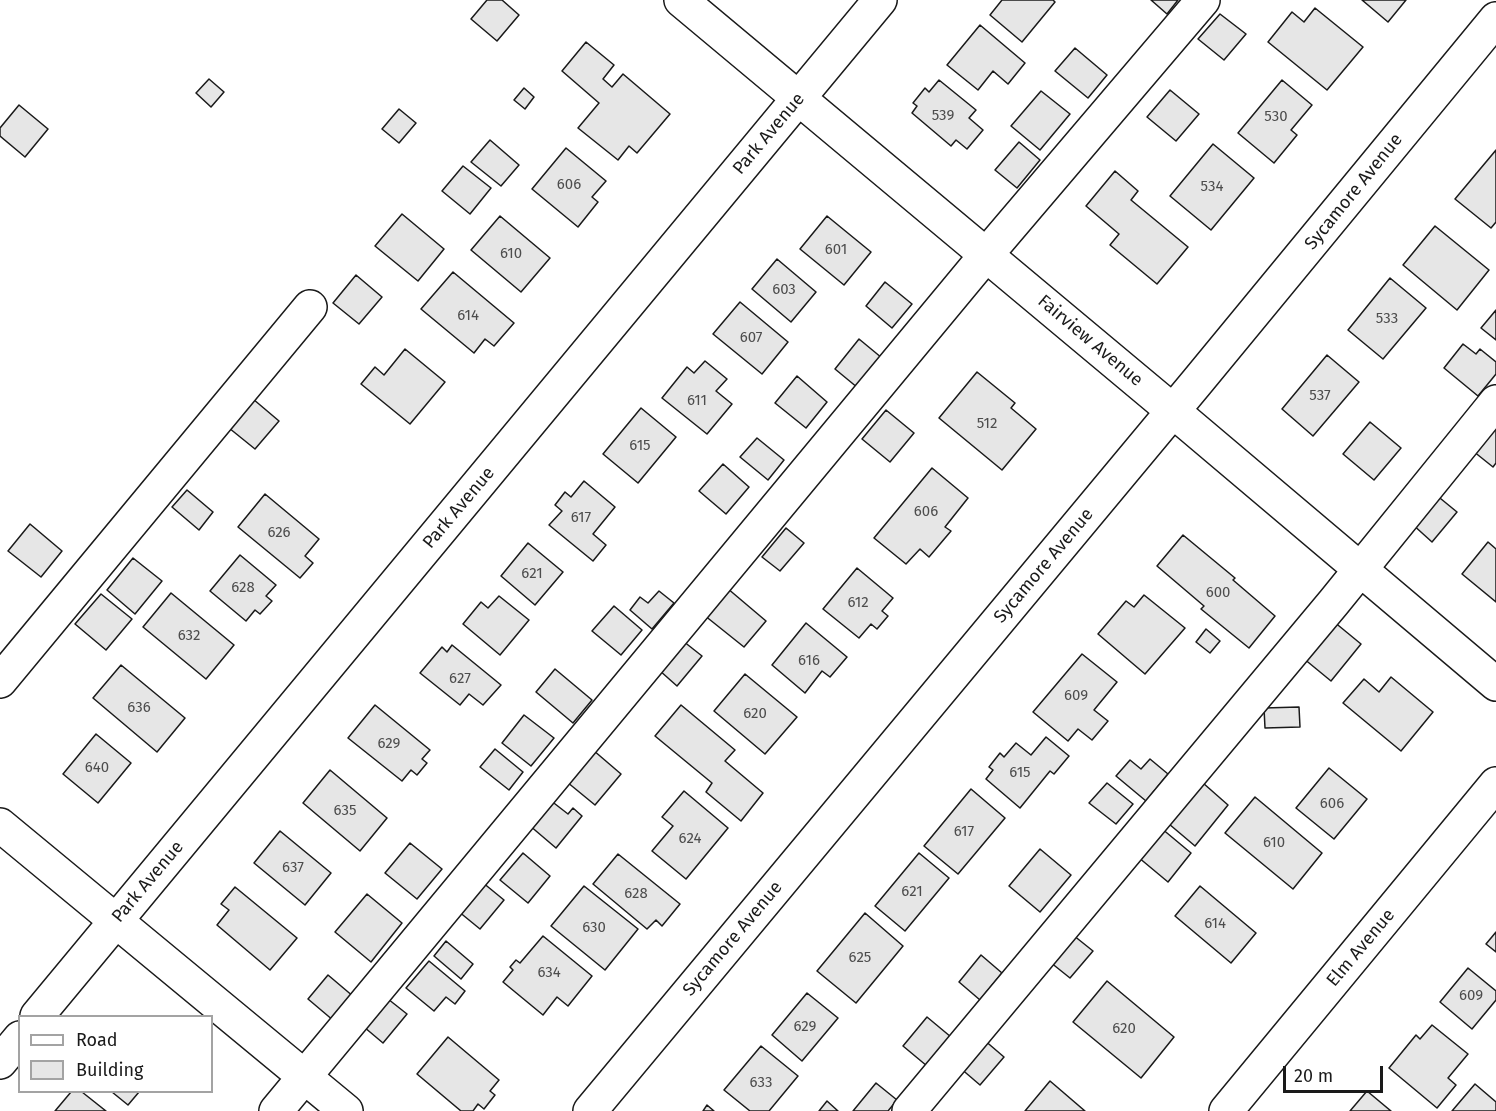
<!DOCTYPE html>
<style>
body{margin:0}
#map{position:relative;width:1496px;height:1111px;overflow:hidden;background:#fff;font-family:"Fira Sans",sans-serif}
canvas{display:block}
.legend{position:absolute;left:18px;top:1015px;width:195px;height:78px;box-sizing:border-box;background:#fff;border:2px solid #a3a3a3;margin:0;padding:8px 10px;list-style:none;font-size:18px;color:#1a1a1a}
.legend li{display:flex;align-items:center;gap:12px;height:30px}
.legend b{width:30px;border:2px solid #a3a3a3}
.scale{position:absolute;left:1283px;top:1066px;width:100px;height:27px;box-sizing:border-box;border:3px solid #1a1a1a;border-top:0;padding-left:8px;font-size:18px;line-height:21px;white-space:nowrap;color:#1a1a1a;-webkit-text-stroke:4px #fff;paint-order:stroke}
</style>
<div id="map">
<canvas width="1496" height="1111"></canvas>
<ul class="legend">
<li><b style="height:8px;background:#fff"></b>Road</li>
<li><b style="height:16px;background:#e6e6e6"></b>Building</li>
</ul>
<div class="scale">20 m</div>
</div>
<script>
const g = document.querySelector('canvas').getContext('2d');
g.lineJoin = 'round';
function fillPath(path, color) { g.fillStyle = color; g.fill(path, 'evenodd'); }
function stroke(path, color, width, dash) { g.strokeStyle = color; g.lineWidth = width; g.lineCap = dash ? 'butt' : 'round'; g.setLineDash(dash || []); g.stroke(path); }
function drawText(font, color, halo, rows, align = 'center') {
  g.font = font + ' "Fira Sans",sans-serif'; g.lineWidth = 4.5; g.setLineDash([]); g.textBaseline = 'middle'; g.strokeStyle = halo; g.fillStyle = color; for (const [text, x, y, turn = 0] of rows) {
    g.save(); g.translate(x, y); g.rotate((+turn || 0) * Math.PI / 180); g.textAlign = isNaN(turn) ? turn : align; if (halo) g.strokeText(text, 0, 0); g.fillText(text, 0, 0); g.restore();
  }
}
const building = new Path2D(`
 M 487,0 L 502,0 L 519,15 L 497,41 L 471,19 Z
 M 1002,0 L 1053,0 L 1055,2 L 1022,42 L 990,15 Z
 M 1151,0 L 1178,0 L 1167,14 Z
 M 1362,0 L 1406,0 L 1388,22 Z
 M 1315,8 L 1363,47 L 1327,90 L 1268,42 L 1292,12 L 1304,22 Z
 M 1220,14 L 1246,34 L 1224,60 L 1198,39 Z
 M 980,25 L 1025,63 L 1008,84 L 993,71 L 978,90 L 947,65 Z
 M 586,42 L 614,65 L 603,79 L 612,87 L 623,74 L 670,114 L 637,153 L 629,146 L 618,160 L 578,128 L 599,103 L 562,71 Z
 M 1075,48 L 1107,75 L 1088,98 L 1055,71 Z
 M 209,79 L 224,92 L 211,107 L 196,93 Z
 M 939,80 L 976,110 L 969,118 L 983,130 L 967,149 L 956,140 L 951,146 L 912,113 L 917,106 L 913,103 L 925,88 L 929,92 Z
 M 1282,80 L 1312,105 L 1291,130 L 1297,135 L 1274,163 L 1238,133 Z
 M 524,88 L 534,97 L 525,109 L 514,100 Z
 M 1170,90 L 1199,114 L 1176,141 L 1147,117 Z
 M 1041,91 L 1070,114 L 1040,150 L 1011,126 Z
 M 19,105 L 48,129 L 25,157 L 0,136 L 0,128 Z
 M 399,109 L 416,123 L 399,143 L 382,129 Z
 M 490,140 L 519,165 L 501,186 L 471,162 Z
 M 1019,142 L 1040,160 L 1017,188 L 995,170 Z
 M 1213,144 L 1254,178 L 1211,230 L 1170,196 Z
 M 566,148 L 606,181 L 592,197 L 598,202 L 578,227 L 532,189 Z
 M 1496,150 L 1496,222 L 1491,228 L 1455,199 Z
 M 463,166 L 491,188 L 470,214 L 442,191 Z
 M 1115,171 L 1138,191 L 1131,200 L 1188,247 L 1157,284 L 1110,245 L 1119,234 L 1086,206 Z
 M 402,214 L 444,249 L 418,281 L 375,246 Z
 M 500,216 L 550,258 L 521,292 L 471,250 Z
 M 827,216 L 871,252 L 844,285 L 800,249 Z
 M 1435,226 L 1489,270 L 1457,310 L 1403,265 Z
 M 777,259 L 816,292 L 791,322 L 752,289 Z
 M 453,272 L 514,323 L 494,346 L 485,339 L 474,353 L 421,309 Z
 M 356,275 L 382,297 L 359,324 L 333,303 Z
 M 1390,278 L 1426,308 L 1383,359 L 1348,330 Z
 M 885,282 L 912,304 L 892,328 L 866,306 Z
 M 740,302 L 788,342 L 762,374 L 713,334 Z
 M 1496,310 L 1496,340 L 1481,328 Z
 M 859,339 L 882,358 L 858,388 L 835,369 Z
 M 1463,344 L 1476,354 L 1480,349 L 1496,362 L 1496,374 L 1478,396 L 1444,368 Z
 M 405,349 L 445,382 L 410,424 L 361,384 L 375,367 L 384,375 Z
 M 1327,355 L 1359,382 L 1313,436 L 1282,409 Z
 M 705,361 L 727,379 L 716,391 L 732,404 L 707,434 L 662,398 L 687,367 L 694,373 Z
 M 977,372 L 1015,403 L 1011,408 L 1036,429 L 1002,470 L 939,418 Z
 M 797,376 L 827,402 L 806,428 L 775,403 Z
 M 253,399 L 279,421 L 255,449 L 229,428 Z
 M 641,408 L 676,437 L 638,483 L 603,454 Z
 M 886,410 L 914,433 L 890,462 L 862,439 Z
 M 1370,422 L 1401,448 L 1374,480 L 1343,454 Z
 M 1496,423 L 1496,463 L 1493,467 L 1473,451 Z
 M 757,438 L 784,460 L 768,480 L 740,457 Z
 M 723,464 L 749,487 L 726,514 L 699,491 Z
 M 932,468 L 968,498 L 945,527 L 951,531 L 929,557 L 920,549 L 906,564 L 874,538 Z
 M 584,481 L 615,507 L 593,534 L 606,545 L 593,561 L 549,525 L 562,511 L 555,505 L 565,492 L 571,497 Z
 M 187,490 L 213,512 L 199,530 L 172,507 Z
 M 265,494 L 319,539 L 305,556 L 313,563 L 300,578 L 238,527 Z
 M 1435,494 L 1457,512 L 1432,542 L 1411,523 Z
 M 30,524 L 62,551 L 41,577 L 8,551 Z
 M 786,528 L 804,543 L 780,571 L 762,557 Z
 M 1183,535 L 1235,578 L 1233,580 L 1275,616 L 1249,648 L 1201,609 L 1204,606 L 1157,566 Z
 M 1488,542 L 1496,549 L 1496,602 L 1462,574 Z
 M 528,543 L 563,572 L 535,605 L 501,576 Z
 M 240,555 L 276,585 L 266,596 L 272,601 L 260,614 L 255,610 L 246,621 L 210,591 Z
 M 133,558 L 162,581 L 135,614 L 107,590 Z
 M 857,568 L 893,598 L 882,611 L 888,616 L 877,629 L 871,624 L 859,638 L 823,609 Z
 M 727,588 L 766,621 L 744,647 L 704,615 Z
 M 659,591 L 674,603 L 652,629 L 630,610 L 640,597 L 648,603 Z
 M 171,593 L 234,645 L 206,679 L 143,627 Z
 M 101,594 L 132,619 L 106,650 L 75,624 Z
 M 1144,595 L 1185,628 L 1145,674 L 1098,634 L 1126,601 L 1134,607 Z
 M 499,596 L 529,620 L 500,655 L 463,624 L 481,602 L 488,608 Z
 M 614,606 L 642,630 L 621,655 L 592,631 Z
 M 1333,621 L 1361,644 L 1331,681 L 1303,658 Z
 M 806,623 L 847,657 L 830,677 L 822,671 L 805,693 L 772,665 Z
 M 1206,629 L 1220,641 L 1210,653 L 1196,642 Z
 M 683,641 L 702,656 L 677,686 L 659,670 Z
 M 452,645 L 501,685 L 483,705 L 469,694 L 460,705 L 420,673 L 442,647 L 447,652 Z
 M 1082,654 L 1117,682 L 1094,710 L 1108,721 L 1092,740 L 1078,729 L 1068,741 L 1033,712 Z
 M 121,665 L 185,718 L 157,752 L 93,698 Z
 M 555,669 L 592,700 L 573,723 L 536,692 Z
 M 745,674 L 797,717 L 765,754 L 714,711 Z
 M 1391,677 L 1433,712 L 1401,751 L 1343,703 L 1364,679 L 1379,692 Z
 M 375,705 L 430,750 L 422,759 L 427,763 L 417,775 L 411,770 L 402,781 L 348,738 Z
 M 681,705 L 735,750 L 725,761 L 763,793 L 741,821 L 706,792 L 712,783 L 655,736 Z
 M 1299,707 L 1300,727 L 1265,728 L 1264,708 Z
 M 524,715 L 554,738 L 531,766 L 502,743 Z
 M 96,734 L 131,763 L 98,803 L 63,774 Z
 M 1046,737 L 1069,756 L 1054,774 L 1050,771 L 1020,808 L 986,779 L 993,770 L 989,767 L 1000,753 L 1004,757 L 1016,743 L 1031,755 Z
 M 495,749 L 523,772 L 509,790 L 480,767 Z
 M 593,750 L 621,774 L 595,805 L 567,782 Z
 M 1150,759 L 1168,774 L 1146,801 L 1116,776 L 1130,760 L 1141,769 Z
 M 1329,768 L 1367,799 L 1334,839 L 1296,808 Z
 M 330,770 L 387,818 L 360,851 L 303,803 Z
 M 1107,783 L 1133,804 L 1116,824 L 1089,803 Z
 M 1203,783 L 1228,805 L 1195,846 L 1169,824 Z
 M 971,789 L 1005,818 L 958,874 L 924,846 Z
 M 684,791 L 728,828 L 686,879 L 652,851 L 673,826 L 662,817 Z
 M 1255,797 L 1322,853 L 1293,889 L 1225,833 Z
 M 550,800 L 568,814 L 573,808 L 582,816 L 556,848 L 529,825 Z
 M 1161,828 L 1191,853 L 1168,882 L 1138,857 Z
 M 280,831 L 331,873 L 305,905 L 254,863 Z
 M 410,843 L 442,869 L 417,899 L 385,873 Z
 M 1040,849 L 1071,875 L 1040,912 L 1009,886 Z
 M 523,853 L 550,876 L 528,903 L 500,880 Z
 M 919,853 L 949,878 L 905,931 L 875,906 Z
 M 618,854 L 680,904 L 662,926 L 656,920 L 647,929 L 593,884 Z
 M 482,882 L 504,900 L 480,929 L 458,911 Z
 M 584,886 L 638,929 L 605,970 L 551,926 Z
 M 1200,886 L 1256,933 L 1231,963 L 1175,916 Z
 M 235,887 L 297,938 L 270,970 L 217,925 L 229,910 L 221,904 Z
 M 367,894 L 402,923 L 371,962 L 335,932 Z
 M 865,913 L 903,946 L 856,1003 L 817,971 Z
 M 1496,932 L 1496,952 L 1486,944 Z
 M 1073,935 L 1093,951 L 1070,978 L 1050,962 Z
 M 543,936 L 592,976 L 568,1006 L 557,997 L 543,1015 L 503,982 L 513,970 L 510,967 L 516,960 L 520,963 Z
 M 446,941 L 473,964 L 461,979 L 434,956 Z
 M 981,955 L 1002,973 L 980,1000 L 959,982 Z
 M 429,961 L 465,991 L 455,1004 L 446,997 L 434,1011 L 406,988 Z
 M 1468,968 L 1496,991 L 1496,1000 L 1472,1029 L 1440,1002 Z
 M 328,975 L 354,997 L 334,1021 L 308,999 Z
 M 1107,981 L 1174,1037 L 1141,1078 L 1073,1022 Z
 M 807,993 L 838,1018 L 802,1061 L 772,1035 Z
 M 388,999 L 407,1014 L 383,1043 L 364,1027 Z
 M 927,1017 L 951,1037 L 927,1066 L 903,1046 Z
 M 1432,1025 L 1468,1054 L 1448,1078 L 1456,1085 L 1437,1108 L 1389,1068 L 1416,1035 L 1420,1039 Z
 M 448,1037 L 499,1080 L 490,1091 L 495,1095 L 484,1109 L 478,1104 L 473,1111 L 461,1111 L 417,1074 Z
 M 983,1039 L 1004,1057 L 980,1085 L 959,1067 Z
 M 761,1046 L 798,1076 L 769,1111 L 750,1111 L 724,1090 Z
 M 1050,1081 L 1085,1111 L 1025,1111 Z
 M 876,1083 L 897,1100 L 888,1111 L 853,1111 Z
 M 1475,1084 L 1496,1102 L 1496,1111 L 1452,1111 Z
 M 1367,1091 L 1391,1111 L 1350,1111 Z
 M 71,1092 L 82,1092 L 106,1111 L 55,1111 Z
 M 112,1092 L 139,1092 L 128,1105 Z
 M 827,1101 L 838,1111 L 819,1111 Z
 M 707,1105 L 714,1111 L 703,1111 Z`);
fillPath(building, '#e6e6e6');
stroke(building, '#1a1a1a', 1.5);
const minor = new Path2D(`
 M 681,0 L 1173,411 L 1496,684
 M 0,681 L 310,307
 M 0,825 L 346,1111
 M 37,1016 L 880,0
 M 0,1062 L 20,1038
 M 276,1111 L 986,255 L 1203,0
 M 590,1111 L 1197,382 L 1496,19
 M 909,1111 L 1334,602 L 1496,402
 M 1226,1111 L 1496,784`);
stroke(minor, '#1a1a1a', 36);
stroke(minor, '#fff', 33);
drawText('15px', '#4d4d4d', null, [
 ["539",943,116],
 ["530",1276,117],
 ["606",569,185],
 ["534",1212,187],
 ["601",836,250],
 ["610",511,254],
 ["603",784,290],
 ["614",468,316],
 ["533",1387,319],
 ["607",751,338],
 ["537",1320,396],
 ["611",697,401],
 ["512",987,424],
 ["615",640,446],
 ["606",926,512],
 ["617",581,518],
 ["626",279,533],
 ["621",532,574],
 ["628",243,588],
 ["600",1218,593],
 ["612",858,603],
 ["632",189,636],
 ["616",809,661],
 ["627",460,679],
 ["609",1076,696],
 ["636",139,708],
 ["620",755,714],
 ["629",389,744],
 ["640",97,768],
 ["615",1020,773],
 ["606",1332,804],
 ["635",345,811],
 ["617",964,832],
 ["624",690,839],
 ["610",1274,843],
 ["637",293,868],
 ["621",912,892],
 ["628",636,894],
 ["614",1215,924],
 ["630",594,928],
 ["625",860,958],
 ["634",549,973],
 ["609",1471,996],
 ["629",805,1027],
 ["620",1124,1029],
 ["633",761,1083]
]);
drawText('18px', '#1a1a1a', '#fff', [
 ["Park Avenue",769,134,-50],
 ["Sycamore Avenue",1354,192,-51],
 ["Fairview Avenue",1090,341,40],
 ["Park Avenue",459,508,-50],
 ["Sycamore Avenue",1044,566,-50],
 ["Park Avenue",148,882,-50],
 ["Sycamore Avenue",733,939,-50],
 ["Elm Avenue",1361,948,-50]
]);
</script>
